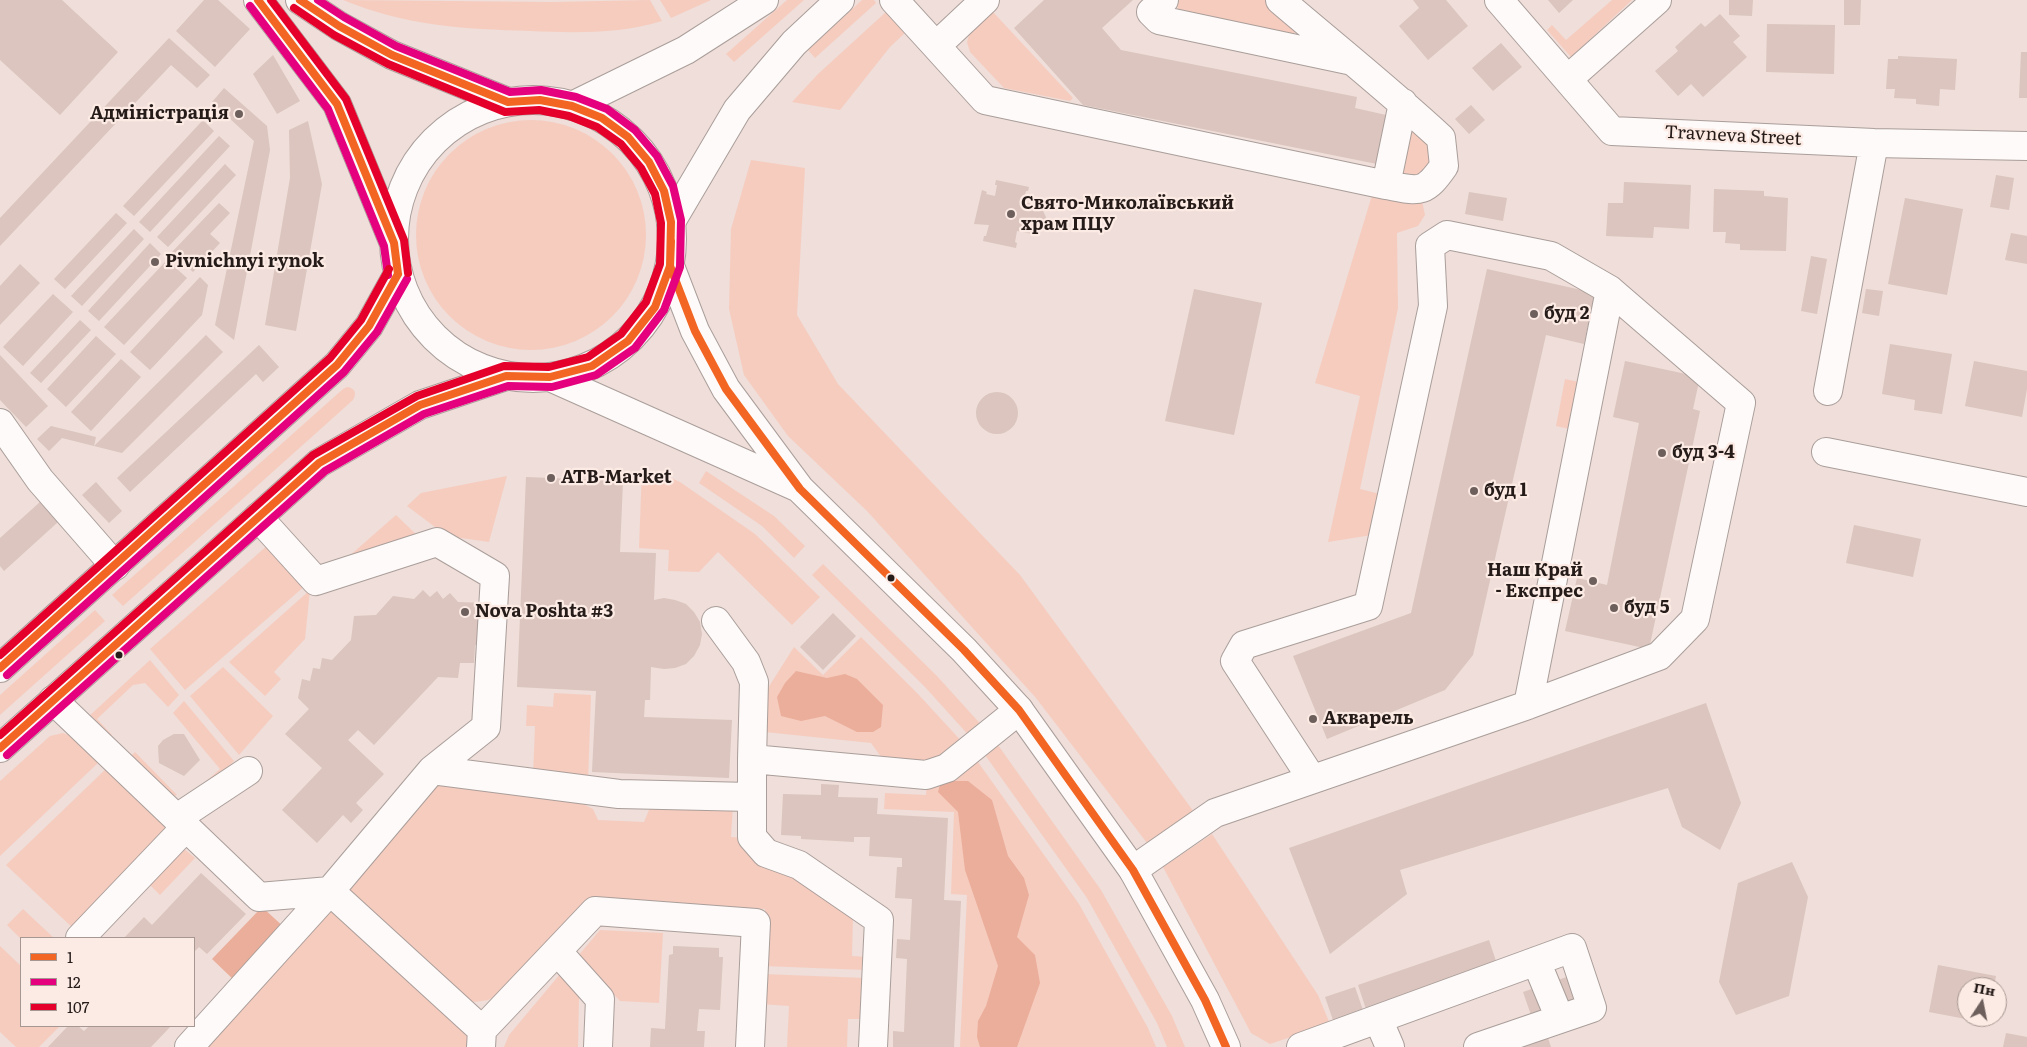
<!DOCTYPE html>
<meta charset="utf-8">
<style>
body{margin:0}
#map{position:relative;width:2027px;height:1047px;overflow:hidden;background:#efded9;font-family:Literata,serif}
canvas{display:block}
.legend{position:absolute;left:20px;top:937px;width:175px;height:90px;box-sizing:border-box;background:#fceae4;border:1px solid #a69792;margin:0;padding:6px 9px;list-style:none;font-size:15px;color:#251b18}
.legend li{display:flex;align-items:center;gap:10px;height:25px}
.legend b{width:25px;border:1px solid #a69792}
.north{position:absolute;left:1957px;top:977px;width:50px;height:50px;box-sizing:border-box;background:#fceae4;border:1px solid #a69792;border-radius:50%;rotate:11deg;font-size:14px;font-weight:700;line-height:20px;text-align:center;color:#251b18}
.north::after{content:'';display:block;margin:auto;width:18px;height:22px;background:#6c5f5c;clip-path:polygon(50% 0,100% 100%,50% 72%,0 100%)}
</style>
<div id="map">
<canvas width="2027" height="1047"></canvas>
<ul class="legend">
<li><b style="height:6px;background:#f26522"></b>1</li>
<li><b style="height:6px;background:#e5007d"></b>12</li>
<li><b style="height:6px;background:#e4002b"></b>107</li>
</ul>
<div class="north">Пн</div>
</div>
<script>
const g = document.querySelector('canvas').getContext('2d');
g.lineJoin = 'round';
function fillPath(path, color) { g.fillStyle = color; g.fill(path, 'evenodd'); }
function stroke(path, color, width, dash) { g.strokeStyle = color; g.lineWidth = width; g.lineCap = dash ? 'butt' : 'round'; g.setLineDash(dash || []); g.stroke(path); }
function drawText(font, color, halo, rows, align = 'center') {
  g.font = font + ' Literata,serif'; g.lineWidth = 4.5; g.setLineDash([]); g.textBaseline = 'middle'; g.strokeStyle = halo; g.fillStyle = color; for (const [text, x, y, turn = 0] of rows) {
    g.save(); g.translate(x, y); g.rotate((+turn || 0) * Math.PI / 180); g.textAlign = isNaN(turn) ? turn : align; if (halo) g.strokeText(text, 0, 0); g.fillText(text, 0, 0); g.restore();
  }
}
fillPath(new Path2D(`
 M 343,0 L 552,2 L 650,0 L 662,21 C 620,34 574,33 530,31 C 463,29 406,26 343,0 Z
 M 660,0 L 711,0 L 671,18 Z
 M 787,0 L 804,0 L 734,62 L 726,54 Z
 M 862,0 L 874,0 L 876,3 L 815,58 L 808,50 Z
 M 1177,0 L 1265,0 L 1298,28 L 1290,39 L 1178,14 Z
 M 1612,0 L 1632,0 L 1571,57 L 1547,30 L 1552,25 L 1566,40 Z
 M 887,11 L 907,31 L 890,47 L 840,110 L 792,102 L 818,74 Z
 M 993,12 L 1073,98 L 1070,101 L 1004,88 L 970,52 L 967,42 L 970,31 Z
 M416 235a115 115 0 1 1 230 0a115 115 0 1 1-230 0Z
 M 1407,122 L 1436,153 L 1422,180 L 1396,176 Z
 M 751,160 L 805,168 L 797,315 L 838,384 L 1020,575 L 1194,812 L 1147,843 L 1036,698 L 867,511 L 788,436 L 744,375 L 729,309 L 731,229 Z
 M 1373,192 L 1422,201 L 1425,215 L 1418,226 L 1397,233 L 1398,308 L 1360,489 L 1380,494 L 1372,535 L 1328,542 L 1360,396 L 1315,383 Z
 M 1565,379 L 1584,383 L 1574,430 L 1556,426 Z
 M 347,387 C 355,388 357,393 353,400 L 123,606 L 112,595 L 343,389 Z
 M 642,469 L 660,473 L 680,482 L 755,534 L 820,597 L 792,625 L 718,552 L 699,572 L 668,571 L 669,550 L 639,548 Z
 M 706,471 L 774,516 L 805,546 L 794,558 L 762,526 L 699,483 Z
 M 507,476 L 489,542 L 447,536 L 407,506 L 421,493 Z
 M 396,515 L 421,539 L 339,565 Z
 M 269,544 L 306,585 L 185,690 L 150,649 Z
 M 823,564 L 937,676 L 985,729 L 972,739 L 925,687 L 812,575 Z
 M 310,590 L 305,639 L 274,672 L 281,679 L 265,696 L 229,662 Z
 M 95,610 L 105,621 L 0,715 L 0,695 Z
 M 861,637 L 918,694 L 965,745 L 944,762 L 887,765 L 871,743 L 765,732 L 768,688 L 794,647 L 823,675 Z
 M 150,660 L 179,695 L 168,707 L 145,683 L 133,685 L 97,719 L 112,735 L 108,740 L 87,718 Z
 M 223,667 L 273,716 L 239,755 L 190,696 Z
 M 554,693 L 591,695 L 588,782 L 533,776 L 535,726 L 526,726 L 527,705 L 553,707 Z
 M 184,701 L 234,761 L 223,773 L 193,793 L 220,769 L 173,713 Z
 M 63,733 L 71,736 L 99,762 L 0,856 L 0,781 L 50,736 Z
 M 993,738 L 1101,890 L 1172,1016 L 1185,1047 L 1167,1047 L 1157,1023 L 1087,898 L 980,748 Z
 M 135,752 L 177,795 L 171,797 L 131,756 Z
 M 973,755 L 1079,904 L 1148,1028 L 1156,1047 L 960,1047 L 967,895 L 951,894 L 954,812 L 884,809 L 885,793 L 926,795 L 927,781 Z
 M 111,764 L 175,825 L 75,930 L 6,865 Z
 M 449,781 L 581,803 L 593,809 L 598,820 L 644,822 L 649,810 L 661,803 L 733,805 L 731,837 L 746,838 L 853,915 L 852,956 L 866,957 L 866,970 L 763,966 L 765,909 L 594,901 L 509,990 L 488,1000 L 475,1002 L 461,999 L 347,893 L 348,882 L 433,786 Z
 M 1212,834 L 1318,995 L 1330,1024 L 1270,1044 L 1251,1033 L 1163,867 Z
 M 183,848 L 195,858 L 160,895 L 149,884 Z
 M 23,909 L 54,938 L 21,939 L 7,925 Z
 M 329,910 L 342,915 L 467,1033 L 470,1047 L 199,1047 Z
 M 600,930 L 663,933 L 659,1003 L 620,1001 L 578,956 Z
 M 0,946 L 21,966 L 21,1026 L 60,1026 L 39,1047 L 16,1047 L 0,1032 Z
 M 561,973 L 574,983 L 579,998 L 578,1047 L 504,1047 L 509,1035 Z
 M 763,974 L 865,978 L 864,1019 L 848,1019 L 847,1047 L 787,1047 L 789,1006 L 761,1004 Z`), '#f6ccbf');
fillPath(new Path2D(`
 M 796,671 L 827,678 L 845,674 L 857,679 L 883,705 L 881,727 L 873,732 L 857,732 L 825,716 L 801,721 L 781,716 L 777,697 L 785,683 Z
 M 941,781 L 968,781 L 992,800 L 1008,856 L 1024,878 L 1029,895 L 1017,937 L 1035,955 L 1040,983 L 1017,1047 L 980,1047 L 977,1037 L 978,1021 L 986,1006 L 998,966 L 965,870 L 958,812 L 938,792 Z
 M 262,907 L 286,929 L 236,982 L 212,959 Z`), '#ebae9a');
fillPath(new Path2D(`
 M 0,0 L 62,0 L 118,52 L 60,115 L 0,60 Z
 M 204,0 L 218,0 L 250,29 L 215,67 L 176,31 Z
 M 1044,0 L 1133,0 L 1102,28 L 1121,50 L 1357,97 L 1355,108 L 1386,115 L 1377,164 L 1083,105 L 1014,28 Z
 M 1413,0 L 1446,0 L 1468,26 L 1428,60 L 1399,26 L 1419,8 Z
 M 1548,0 L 1573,0 L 1559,13 Z
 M 1729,0 L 1753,0 L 1752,16 L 1729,15 Z
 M 1844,0 L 1861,0 L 1860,25 L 1844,25 Z
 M 1720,14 L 1740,36 L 1733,42 L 1747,57 L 1703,97 L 1691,84 L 1678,96 L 1655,71 L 1678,51 L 1675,47 L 1701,23 L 1705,27 Z
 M 1767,24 L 1835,25 L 1834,74 L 1766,72 Z
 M 169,38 L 210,75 L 197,88 L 171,65 L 0,246 L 0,218 Z
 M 1501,43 L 1522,67 L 1493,91 L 1472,68 Z
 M 2021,52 L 2027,52 L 2027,98 L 2019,98 Z
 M 273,55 L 300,101 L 277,114 L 253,74 Z
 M 1898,56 L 1957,59 L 1955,90 L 1940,89 L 1939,106 L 1916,104 L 1916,99 L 1894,98 L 1895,89 L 1886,89 L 1888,59 L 1898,59 Z
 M 224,88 L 267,126 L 270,150 L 234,340 L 215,325 L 254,141 L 212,102 Z
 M 1471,105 L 1485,120 L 1469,134 L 1455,119 Z
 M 203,120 L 214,131 L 134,216 L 123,206 Z
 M 308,121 L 322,184 L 296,331 L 265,325 L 290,178 L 289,130 Z
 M 219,136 L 230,146 L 150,232 L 139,222 Z
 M 225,164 L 236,175 L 168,247 L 157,237 Z
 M 1996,175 L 2014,178 L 2009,210 L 1990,207 Z
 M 996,180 L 1029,187 L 1028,191 L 1026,191 L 1023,202 L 1037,205 L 1042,209 L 1046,217 L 1043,228 L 1036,233 L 1032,234 L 1017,231 L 1015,242 L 1017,243 L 1016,248 L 983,241 L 984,236 L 986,236 L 989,225 L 974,224 L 982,190 L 987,192 L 986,194 L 995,196 L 997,185 L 995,185 Z
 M 1624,182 L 1691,185 L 1689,229 L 1654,227 L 1653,238 L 1606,236 L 1608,203 L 1623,203 Z
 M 1714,189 L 1764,191 L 1764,196 L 1788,198 L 1786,251 L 1740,250 L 1740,244 L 1725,243 L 1726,232 L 1713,232 Z
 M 1469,192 L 1507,198 L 1503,221 L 1465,214 Z
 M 1905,198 L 1963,209 L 1947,295 L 1888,284 Z
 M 219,203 L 230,213 L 210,234 L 220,243 L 193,272 L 172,252 Z
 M 116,213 L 127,223 L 65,289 L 54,279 Z
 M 134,229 L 144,239 L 82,306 L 71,296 Z
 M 2011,233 L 2027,236 L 2027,264 L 2005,260 Z
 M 150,243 L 161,254 L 99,321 L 88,311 Z
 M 1811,256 L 1827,259 L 1817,314 L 1801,311 Z
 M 167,260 L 187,278 L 124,345 L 104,327 Z
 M 20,264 L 40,283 L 0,325 L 0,286 Z
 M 1487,269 L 1595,293 L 1584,344 L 1546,335 L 1473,655 L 1445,690 L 1327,739 L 1293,656 L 1411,613 Z
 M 200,277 L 208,285 L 202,315 L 150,370 L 130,352 Z
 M 1194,289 L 1262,303 L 1234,435 L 1165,421 Z
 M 1866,289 L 1883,291 L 1879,316 L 1862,313 Z
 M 53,294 L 73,312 L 23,366 L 3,347 Z
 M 80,320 L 91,330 L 41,383 L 30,373 Z
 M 206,335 L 223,352 L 122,453 L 62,438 L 49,451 L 37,439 L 51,426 L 96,437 L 94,446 Z
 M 96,336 L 116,354 L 66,407 L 47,389 Z
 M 1890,344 L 1952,354 L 1942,414 L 1914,410 L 1915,400 L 1882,394 Z
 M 259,345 L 279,367 L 263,382 L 256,374 L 130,492 L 117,478 Z
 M 0,355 L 48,406 L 26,427 L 0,400 Z
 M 121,359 L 141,377 L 91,431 L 71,412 Z
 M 1625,361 L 1700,377 L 1693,409 L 1700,411 L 1649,649 L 1565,631 L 1577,578 L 1607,585 L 1639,423 L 1613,417 Z
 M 1974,361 L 2027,371 L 2027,389 L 2022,417 L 1965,406 Z
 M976 413a21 21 0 1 1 42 0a21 21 0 1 1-42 0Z
 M 526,477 L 623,481 L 620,552 L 656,553 L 654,600 L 664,598 L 675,600 L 686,604 L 694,612 L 700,622 L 702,634 L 700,645 L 694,656 L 686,664 L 675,668 L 664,669 L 651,667 L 650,700 L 645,700 L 644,717 L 732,720 L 729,778 L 592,772 L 596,691 L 517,687 Z
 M 96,482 L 122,511 L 109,523 L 82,495 Z
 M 40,502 L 58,522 L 4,571 L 0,566 L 0,538 Z
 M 1854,525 L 1921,539 L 1913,577 L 1846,563 Z
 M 423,590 L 430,597 L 437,591 L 443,599 L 450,593 L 458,602 L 485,603 L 482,646 L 475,645 L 474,663 L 460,663 L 458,678 L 438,677 L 374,745 L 358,730 L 348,740 L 384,774 L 356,803 L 363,810 L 351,823 L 343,815 L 317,843 L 282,810 L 322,768 L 285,734 L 309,709 L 298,698 L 302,679 L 310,681 L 313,668 L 320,669 L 322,658 L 332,660 L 351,640 L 354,616 L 376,615 L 393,596 L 414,599 Z
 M 833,613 L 856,636 L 823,670 L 800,647 Z
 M 1706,703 L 1741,803 L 1720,850 L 1682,827 L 1668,788 L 1400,870 L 1407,894 L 1330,954 L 1289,848 Z
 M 174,734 L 184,734 L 200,760 L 184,776 L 159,763 L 158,746 L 163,740 Z
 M 821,784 L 839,785 L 838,797 L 878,798 L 877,814 L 948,818 L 944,900 L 961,901 L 954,1047 L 893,1047 L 893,1031 L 904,1032 L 907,959 L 896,958 L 897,939 L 910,940 L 912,899 L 895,898 L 897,867 L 902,867 L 902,858 L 869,856 L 870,837 L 854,837 L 854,842 L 801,839 L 801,836 L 781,835 L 783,794 L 821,795 Z
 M 1792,862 L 1808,897 L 1789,996 L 1736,1015 L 1719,982 L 1738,883 Z
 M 201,873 L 246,914 L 207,954 L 199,947 L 194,952 L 194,938 L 124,938 L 144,917 L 152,925 Z
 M 1489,940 L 1498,967 L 1367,1012 L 1358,985 Z
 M 673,946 L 719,948 L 719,957 L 723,957 L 720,1010 L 699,1009 L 697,1031 L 705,1031 L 704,1047 L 650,1047 L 651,1028 L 665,1029 L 669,955 L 673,954 Z
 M 1938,965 L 1996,976 L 1994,987 L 1967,987 L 1967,1017 L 1988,1017 L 1987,1023 L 1929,1012 Z
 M 1587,970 L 1595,993 L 1531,1015 L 1523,992 Z
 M 1355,987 L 1364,1013 L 1334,1023 L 1325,997 Z
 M 68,1026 L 78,1026 L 84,1031 L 89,1026 L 171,1026 L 151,1047 L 48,1047 Z
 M 2006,1033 L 2027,1037 L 2027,1047 L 2003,1047 Z
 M 1548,1038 L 1551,1047 L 1523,1047 Z`), '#dbc5be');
const minor = new Path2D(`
 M 894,0 L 936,46 L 985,0
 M 1164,0 L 1151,12 L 1159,20 L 1348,60
 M 1499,0 L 1612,131 L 1874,143 L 2027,146
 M 936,46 L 985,100 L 1386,185 C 1419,191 1424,195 1444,166 L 1441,138 C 1389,90 1334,46 1280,0
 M 1568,79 L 1657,0
 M 572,106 L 686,50 L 764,0
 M 1386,185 L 1403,103
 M 671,222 L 737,110 L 794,43 L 840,0
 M 1828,391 L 1874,143
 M 0,423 L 40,480 L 115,566
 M 1826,452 L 2027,492
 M 716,621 L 746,662 L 754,682 L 752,759
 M 53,700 L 259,897 L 330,891 L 482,1030 L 481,1047
 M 1528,705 L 1610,290
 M 432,770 L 619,794 L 751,797
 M 177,818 L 248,771
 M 1133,870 L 1215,813 L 1528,705 L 1659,656 L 1695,619 L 1741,403 L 1610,290 L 1551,256 L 1447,235 L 1430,246 L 1433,306 L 1368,606 L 1244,645 L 1235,661 L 1312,779
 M 80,938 L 186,827
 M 557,951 L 600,999 L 598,1047
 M 1536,961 L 1560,1019
 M 1378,1019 L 1390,1047
 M 482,1030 L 595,911 L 756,923 L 750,1047
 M 189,1047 L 330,891 L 432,770 L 486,727 L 495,576 L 437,542 L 316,581 L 258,517
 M 873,1047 L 879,920 L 799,865 L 766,853 L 752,837 L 752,759 L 926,775 L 947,768 L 1019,710
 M 1301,1047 L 1572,948 L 1592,1008 L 1478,1047`);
const major = new Path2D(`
 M 258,0 L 337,104 L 393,241
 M 300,0 L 339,26 L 392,55 L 508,102
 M394 239a139 139 0 1 1 278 0a139 139 0 1 1-278 0Z
 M 670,266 L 695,331 L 726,389 L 800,489 L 964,650 L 1019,710 L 1133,870 L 1205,1000 L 1226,1047
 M 550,377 L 799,488
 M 0,668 L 337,365 L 369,326 L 398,274
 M 0,748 L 319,463 L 420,405 L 506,376`);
stroke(minor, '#aa9e9a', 30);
stroke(major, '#aa9e9a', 30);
stroke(minor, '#fdfaf9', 28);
stroke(major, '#fdfaf9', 28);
stroke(new Path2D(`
 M 258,0 L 337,104 L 394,243 L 398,274
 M 300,0 L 339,26 L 392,55 L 508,102 L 540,100 L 572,106 L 602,118 L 628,137 L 649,162 L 664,191 L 671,222 L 670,266 L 695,331 L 726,389 L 800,489 L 964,650 L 1019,710 L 1133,870 L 1205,1000 L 1226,1047
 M 0,668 L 337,365 L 369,326 L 398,274
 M 0,748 L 319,463 L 420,405 L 506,376 L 550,377 L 592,366 L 628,341 L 655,307 L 670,266 L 671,241`), '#f26522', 8);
stroke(new Path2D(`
 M 250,6 L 328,109 L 384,246 L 388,275
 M 7,675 L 344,372 L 377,332 L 407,279
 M 7,755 L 325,471 L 424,414 L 508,386 L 552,387 L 596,375 L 635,348 L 664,310 L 680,267 L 681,220 L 673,186 L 657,156 L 635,130 L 607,109 L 576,97 L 541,90 L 510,92 L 396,46 L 344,17 L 318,0`), '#e5007d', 8);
stroke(new Path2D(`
 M 271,0 L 346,99 L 404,240 L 408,273
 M 0,655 L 330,358 L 361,320 L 389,269
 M 0,735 L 313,455 L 417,396 L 504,366 L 549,367 L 588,357 L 621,334 L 646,302 L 660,264 L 661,223 L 655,194 L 641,168 L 621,144 L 597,127 L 569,116 L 539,110 L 505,112 L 388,64 L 334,35 L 294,8`), '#e4002b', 8);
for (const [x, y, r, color] of [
 [239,114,5,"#6c5f5c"],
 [1011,214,5,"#6c5f5c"],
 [155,262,5,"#6c5f5c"],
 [1534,314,5,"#6c5f5c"],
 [1662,453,5,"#6c5f5c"],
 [551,478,5,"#6c5f5c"],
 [1474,491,5,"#6c5f5c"],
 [891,578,4.5,"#251b18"],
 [1593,581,5,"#6c5f5c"],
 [1614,608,5,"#6c5f5c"],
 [465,612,5,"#6c5f5c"],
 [119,655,4.5,"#251b18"],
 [1313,719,5,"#6c5f5c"]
]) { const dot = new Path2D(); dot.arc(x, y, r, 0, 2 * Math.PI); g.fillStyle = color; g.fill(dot); stroke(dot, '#fceae4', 2); }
drawText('bold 18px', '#251b18', '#fceae4', [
 ["Адміністрація",229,114,"right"],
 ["Свято-Миколаївський",1021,204],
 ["храм ПЦУ",1021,225],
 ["Pivnichnyi rynok",165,262],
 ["буд 2",1544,314],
 ["буд 3-4",1672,453],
 ["ATB-Market",561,478],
 ["буд 1",1484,491],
 ["Наш Край",1583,571,"right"],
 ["- Експрес",1583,592,"right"],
 ["буд 5",1624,608],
 ["Nova Poshta #3",475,612],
 ["Акварель",1323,719]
], 'left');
drawText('18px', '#251b18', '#fceae4', [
 ["Travneva Street",1733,136,3]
]);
</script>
